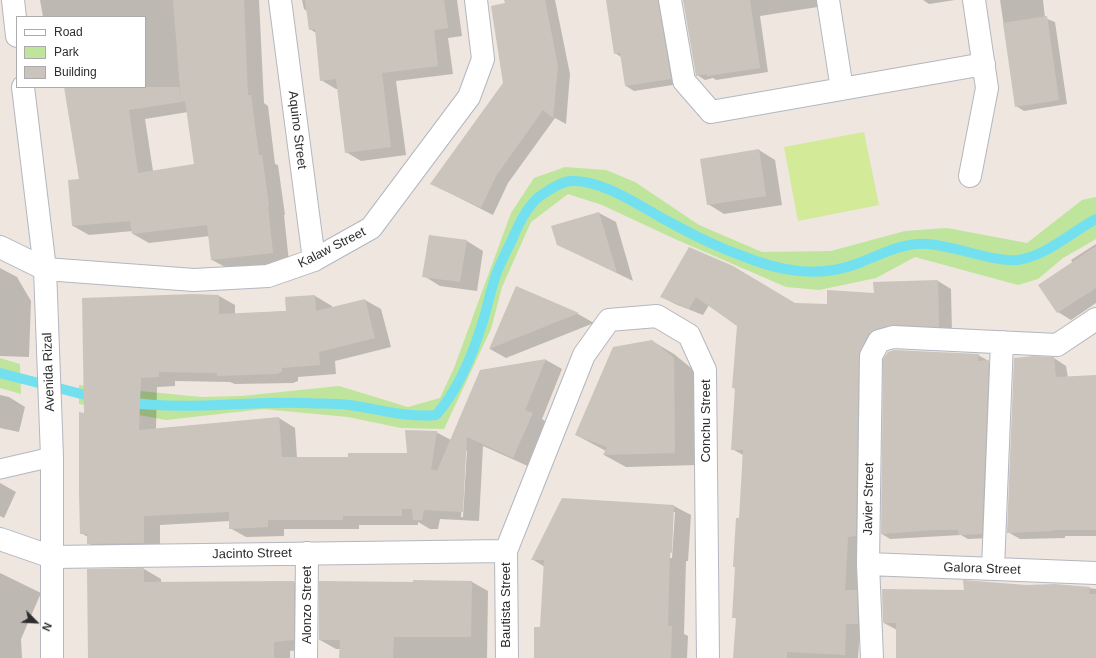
<!DOCTYPE html>
<style>
body{margin:0}
#map{position:relative;width:1096px;height:658px;overflow:hidden;background:#eee6df;font-family:Helvetica,sans-serif}
canvas{display:block}
.legend{position:absolute;left:16px;top:16px;width:130px;height:72px;box-sizing:border-box;background:#fff;border:1px solid #ababab;margin:0;padding:5px 7px;list-style:none;font-size:12px;color:#2d2d2d}
.legend li{display:flex;align-items:center;gap:8px;height:20px}
.legend b{width:20px;border:1px solid #ababab}
.north{position:absolute;left:16px;top:602px;width:40px;height:40px;-webkit-text-stroke:3px #fff;paint-order:stroke;rotate:114deg;font-size:11px;font-weight:700;line-height:16px;text-align:center;color:#2d2d2d}
.north::after{content:'';display:block;margin:auto;width:14px;height:18px;background:#2d2d2d;clip-path:polygon(50% 0,100% 100%,50% 72%,0 100%)}
</style>
<div id="map">
<canvas width="1096" height="658"></canvas>
<ul class="legend">
<li><b style="height:5px;background:#fff"></b>Road</li>
<li><b style="height:11px;background:#bfe49c"></b>Park</li>
<li><b style="height:11px;background:#cac4bd"></b>Building</li>
</ul>
<div class="north">N</div>
</div>
<script>
const g = document.querySelector('canvas').getContext('2d');
g.lineJoin = 'round';
function fillPath(path, color) { g.fillStyle = color; g.fill(path, 'evenodd'); }
function stroke(path, color, width, dash) { g.strokeStyle = color; g.lineWidth = width; g.lineCap = dash ? 'butt' : 'round'; g.setLineDash(dash || []); g.stroke(path); }
function drawText(font, color, halo, rows, align = 'center') {
  g.font = font + ' Helvetica,sans-serif'; g.lineWidth = 4; g.setLineDash([]); g.textBaseline = 'middle'; g.strokeStyle = halo; g.fillStyle = color; for (const [text, x, y, turn = 0] of rows) {
    g.save(); g.translate(x, y); g.rotate((+turn || 0) * Math.PI / 180); g.textAlign = isNaN(turn) ? turn : align; if (halo) g.strokeText(text, 0, 0); g.fillText(text, 0, 0); g.restore();
  }
}
fillPath(new Path2D(`
 M 565,167 L 606,170 L 635,182 L 699,225 L 762,252 L 831,251 L 905,231 L 947,228 L 1027,243 L 1082,200 L 1096,197 L 1096,239 L 1063,258 L 1038,279 L 1018,285 L 915,257 L 876,278 L 819,290 L 786,287 L 675,239 L 602,205 L 568,194 L 531,222 L 502,287 L 491,329 L 444,429 L 401,428 L 348,417 L 263,409 L 166,420 L 79,404 L 79,385 L 201,397 L 242,396 L 339,386 L 408,407 L 440,398 L 454,368 L 511,213 L 534,178 Z
 M 0,358 L 20,364 L 21,394 L 0,388 Z`), '#bfe49c');
fillPath(new Path2D(`
 M 864,132 L 879,205 L 798,221 L 784,147 Z`), '#d3eb98');
fillPath(new Path2D(`
 M 40,0 L 259,0 L 264,103 L 268,106 L 275,164 L 278,165 L 285,215 L 284,215 L 289,262 L 229,269 L 212,260 L 210,236 L 149,243 L 133,234 L 133,231 L 89,235 L 73,226 L 80,180 L 65,87 L 145,87 L 145,17 L 43,17 ZM 188,112 L 195,165 L 153,171 L 145,119 Z
 M 302,0 L 457,0 L 462,36 L 448,38 L 453,74 L 396,81 L 406,155 L 361,161 L 346,152 L 338,89 L 336,89 L 321,80 L 316,33 L 310,29 L 307,11 L 304,9 Z
 M 505,0 L 555,0 L 570,74 L 566,124 L 555,118 L 508,183 L 493,215 L 432,184 L 504,84 Z
 M 607,0 L 667,0 L 679,84 L 634,91 L 626,86 L 621,57 L 615,53 Z
 M 684,0 L 825,0 L 824,6 L 760,16 L 768,72 L 716,80 L 713,78 L 705,80 L 697,75 Z
 M 923,0 L 955,0 L 929,4 Z
 M 1000,0 L 1043,0 L 1045,18 L 1055,22 L 1067,104 L 1024,111 L 1016,106 Z
 M 759,150 L 775,160 L 782,205 L 724,214 L 708,204 Z
 M 599,213 L 616,222 L 633,281 L 557,244 L 552,226 Z
 M 467,241 L 483,251 L 477,291 L 440,286 L 424,276 Z
 M 1096,244 L 1096,303 L 1071,320 L 1058,312 L 1040,285 L 1073,263 L 1071,260 Z
 M 690,248 L 795,304 L 828,305 L 938,281 L 951,289 L 952,334 L 881,343 L 871,631 L 860,631 L 858,658 L 734,658 L 737,619 L 733,617 L 736,568 L 734,566 L 740,519 L 743,455 L 732,449 L 736,389 L 733,388 L 738,326 L 709,305 L 703,315 L 675,304 L 662,297 Z
 M 0,268 L 17,277 L 31,301 L 29,357 L 0,356 Z
 M 517,288 L 578,314 L 594,323 L 506,358 L 490,349 Z
 M 219,296 L 235,305 L 235,314 L 287,311 L 286,298 L 315,296 L 332,306 L 332,308 L 365,300 L 381,309 L 391,347 L 335,361 L 336,374 L 298,377 L 298,381 L 293,383 L 235,384 L 230,382 L 175,381 L 175,386 L 157,387 L 156,429 L 279,418 L 295,428 L 297,458 L 349,458 L 408,454 L 436,432 L 451,440 L 481,371 L 546,360 L 562,369 L 542,419 L 549,424 L 530,467 L 483,446 L 479,521 L 440,519 L 438,529 L 430,529 L 418,522 L 418,525 L 359,525 L 359,529 L 284,529 L 284,536 L 246,537 L 230,528 L 230,521 L 160,525 L 160,552 L 104,553 L 88,543 L 88,537 L 81,533 L 85,414 ZM 467,450 L 463,517 L 461,517 L 465,452 Z
 M 652,341 L 674,354 L 696,372 L 697,465 L 626,467 L 604,455 L 606,451 L 576,435 Z
 M 978,355 L 987,360 L 987,362 L 997,366 L 990,538 L 968,539 L 961,535 L 890,539 L 882,534 Z
 M 1054,358 L 1066,366 L 1068,378 L 1096,376 L 1096,536 L 1065,536 L 1065,538 L 1020,539 L 1008,532 Z
 M 0,395 L 9,397 L 25,407 L 19,432 L 0,428 Z
 M 0,483 L 16,492 L 4,518 L 0,516 Z
 M 562,499 L 674,506 L 691,515 L 688,561 L 686,561 L 684,634 L 688,636 L 687,658 L 535,658 L 541,628 L 545,567 L 532,559 ZM 673,512 L 675,512 L 672,558 L 670,558 Z
 M 144,569 L 161,579 L 161,583 L 294,582 L 310,592 L 310,649 L 290,651 L 290,658 L 88,658 L 88,570 Z
 M 0,573 L 41,593 L 21,639 L 22,658 L 0,658 Z
 M 472,582 L 488,591 L 487,658 L 340,658 L 341,649 L 336,649 L 320,640 Z
 M 1026,586 L 1072,586 L 1096,589 L 1096,658 L 897,658 L 897,630 L 884,623 L 965,591 Z`), '#0003');
stroke(new Path2D(`
 M 0,373 L 97,398
 M 126,402 C 186,411 246,401 306,403 C 320,404 335,403 349,405 C 379,409 406,418 436,415 C 459,389 473,354 483,321 C 488,305 491,288 497,272 C 501,262 506,252 511,242 C 518,226 526,207 540,196 C 549,190 560,182 571,181 C 599,179 636,203 660,217 C 686,231 712,245 740,255 C 779,271 818,279 859,263 C 880,255 903,242 927,244 C 952,245 996,263 1018,260 C 1048,255 1070,233 1096,219`), '#73e0ef', 10);
fillPath(new Path2D(`
 M 173,0 L 244,0 L 248,95 L 251,95 L 259,155 L 262,155 L 269,206 L 268,206 L 273,253 L 211,260 L 207,225 L 132,234 L 130,221 L 72,226 L 68,180 L 79,179 L 64,87 L 179,87 L 181,102 L 129,110 L 138,173 L 194,164 L 185,101 L 181,102 Z
 M 305,0 L 444,0 L 448,28 L 434,30 L 438,66 L 382,73 L 391,147 L 345,153 L 336,79 L 320,81 L 315,29 L 309,30 Z
 M 504,0 L 545,0 L 558,66 L 553,118 L 543,110 L 496,176 L 481,208 L 430,184 L 503,83 L 491,6 L 505,3 Z
 M 606,0 L 658,0 L 671,79 L 625,86 L 620,53 L 614,54 Z
 M 683,0 L 750,0 L 760,68 L 707,76 L 707,74 L 696,76 Z
 M 1047,16 L 1059,100 L 1015,107 L 1003,23 Z
 M 759,149 L 766,196 L 707,205 L 700,159 Z
 M 599,212 L 617,273 L 557,245 L 551,226 Z
 M 429,235 L 467,240 L 460,282 L 422,277 Z
 M 1096,246 L 1096,288 L 1057,313 L 1038,285 Z
 M 689,247 L 733,266 L 795,303 L 827,304 L 827,290 L 874,293 L 873,282 L 938,280 L 939,327 L 894,325 L 876,329 L 868,335 L 859,355 L 856,536 L 848,537 L 845,590 L 857,590 L 858,624 L 846,624 L 845,655 L 787,652 L 787,658 L 733,658 L 736,618 L 732,618 L 735,567 L 733,567 L 736,518 L 739,518 L 743,450 L 731,450 L 735,388 L 732,388 L 737,326 L 696,297 L 689,309 L 660,297 Z
 M 516,286 L 579,313 L 489,349 Z
 M 193,294 L 219,295 L 219,314 L 286,311 L 285,297 L 315,295 L 316,311 L 365,299 L 375,338 L 319,352 L 320,365 L 282,368 L 282,372 L 276,374 L 217,376 L 217,373 L 159,372 L 159,377 L 141,378 L 139,430 L 279,417 L 282,457 L 348,457 L 348,453 L 407,453 L 405,430 L 437,431 L 431,469 L 437,471 L 480,370 L 546,359 L 525,410 L 533,413 L 513,458 L 467,437 L 463,512 L 424,510 L 422,520 L 413,520 L 412,509 L 402,509 L 402,516 L 343,516 L 343,520 L 268,520 L 268,527 L 229,529 L 229,512 L 144,516 L 144,543 L 87,544 L 87,534 L 80,534 L 79,493 L 79,412 L 84,413 L 82,298 Z
 M 652,340 L 674,358 L 675,453 L 603,455 L 607,447 L 575,435 L 613,347 Z
 M 894,350 L 979,354 L 978,361 L 989,360 L 982,534 L 959,535 L 958,530 L 935,530 L 881,534 L 883,359 L 888,352 Z
 M 1033,356 L 1054,357 L 1056,377 L 1096,375 L 1096,530 L 1053,530 L 1053,531 L 1007,533 L 1014,358 Z
 M 562,498 L 674,505 L 672,553 L 670,552 L 668,626 L 672,626 L 671,658 L 534,658 L 534,627 L 540,627 L 544,560 L 531,560 Z
 M 144,568 L 144,582 L 294,581 L 294,640 L 274,642 L 274,658 L 88,658 L 87,569 Z
 M 413,580 L 472,581 L 471,637 L 394,637 L 393,658 L 339,658 L 340,640 L 319,640 L 319,581 L 413,582 Z
 M 963,580 L 1026,585 L 1055,584 L 1090,587 L 1089,594 L 1096,594 L 1096,658 L 896,658 L 896,623 L 883,623 L 882,589 L 964,590 Z`), '#cac4bd');
const lane = new Path2D(`
 M 0,469 L 52,457`);
const street = new Path2D(`
 M 280,0 L 314,260
 M 670,0 L 684,81 L 711,112 L 984,64
 M 828,0 L 842,89
 M 970,176 L 987,88 L 974,0
 M 0,539 L 52,557 L 506,551
 M 868,564 L 1096,573
 M 993,569 L 1002,342
 M 306,658 L 307,553
 M 507,658 L 506,551 L 584,355 L 609,320 L 657,316 L 689,335 L 705,370 L 708,658
 M 872,658 L 868,564 L 871,356 L 879,341 L 893,337 L 1057,345 L 1096,319`);
const secondary = new Path2D(`
 M 13,0 L 17,36
 M 23,87 L 45,269 L 52,457 L 52,658
 M 0,247 L 45,269 L 194,280 L 268,276 L 314,260 L 371,228 L 469,97 L 483,59 L 476,0`);
stroke(lane, '#b3b7c0', 21);
stroke(street, '#b3b7c0', 24);
stroke(secondary, '#b3b7c0', 24);
stroke(lane, '#fff', 19);
stroke(street, '#fff', 22);
stroke(secondary, '#fff', 22);
drawText('13px', '#2d2d2d', '#fff', [
 ["Aquino Street",297,130,83],
 ["Kalaw Street",332,248,-27],
 ["Avenida Rizal",49,372,-92],
 ["Conchu Street",706,421,-90],
 ["Javier Street",869,499,-89],
 ["Jacinto Street",252,554,-1],
 ["Galora Street",982,569,2],
 ["Alonzo Street",307,605,-90],
 ["Bautista Street",506,605,-90]
]);
</script>
